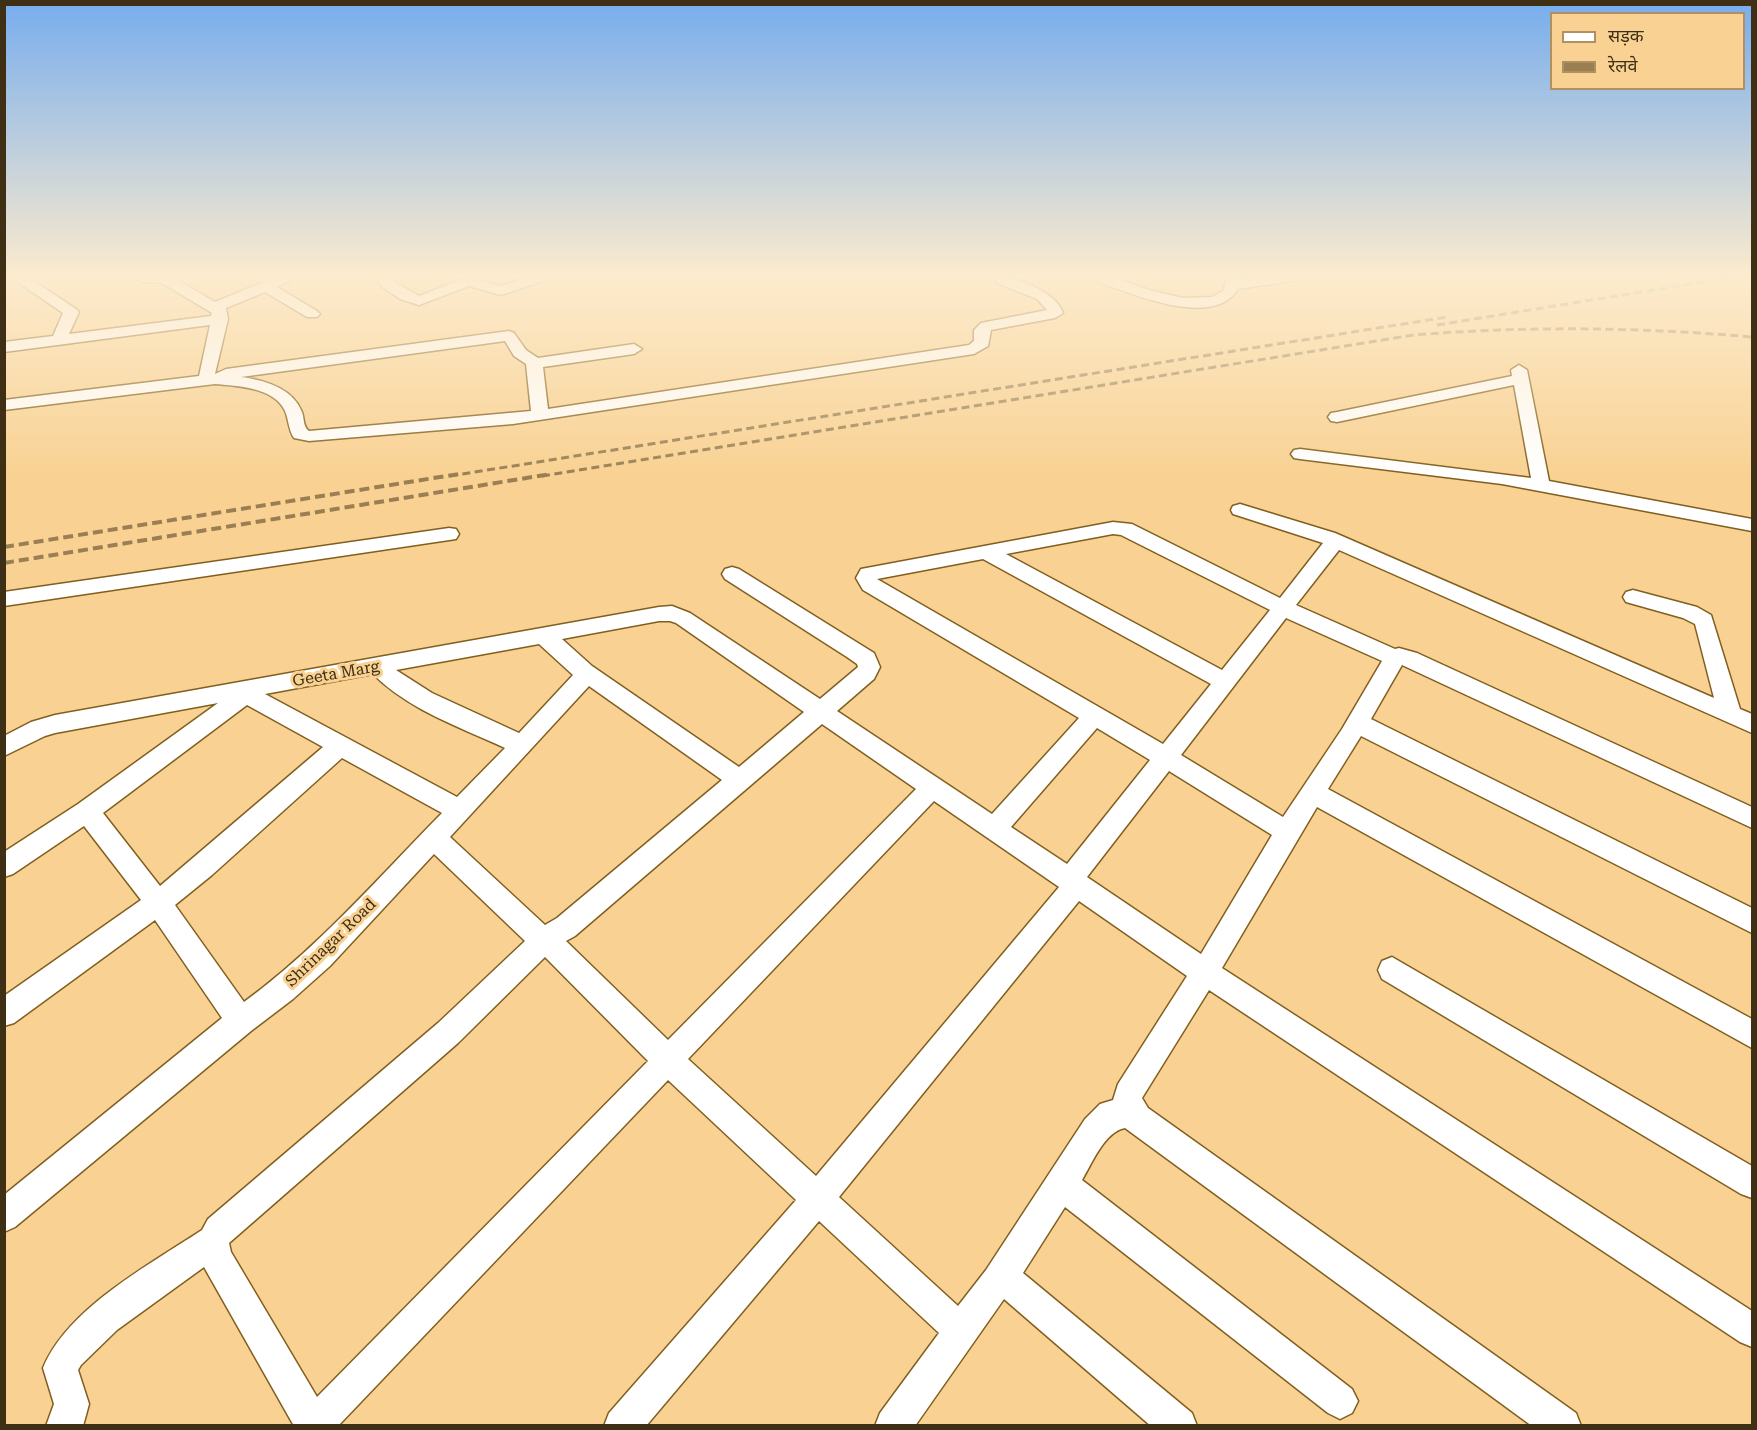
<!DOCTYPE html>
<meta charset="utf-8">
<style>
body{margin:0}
#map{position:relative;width:1757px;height:1430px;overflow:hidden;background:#f9d293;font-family:"Roboto Serif","Noto Sans Devanagari",serif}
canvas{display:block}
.frame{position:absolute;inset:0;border:6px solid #3e2f15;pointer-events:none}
.legend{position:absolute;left:1550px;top:12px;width:195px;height:78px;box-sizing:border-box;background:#f9d293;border:2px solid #ae9161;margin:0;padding:8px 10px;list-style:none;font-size:18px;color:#3e2f15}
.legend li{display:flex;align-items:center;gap:12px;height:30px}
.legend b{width:30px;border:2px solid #ae9161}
</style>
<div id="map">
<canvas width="1757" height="1430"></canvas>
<div class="frame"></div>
<ul class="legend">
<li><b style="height:8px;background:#fff"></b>सड़क</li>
<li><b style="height:8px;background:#9a7f53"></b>रेलवे</li>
</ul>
</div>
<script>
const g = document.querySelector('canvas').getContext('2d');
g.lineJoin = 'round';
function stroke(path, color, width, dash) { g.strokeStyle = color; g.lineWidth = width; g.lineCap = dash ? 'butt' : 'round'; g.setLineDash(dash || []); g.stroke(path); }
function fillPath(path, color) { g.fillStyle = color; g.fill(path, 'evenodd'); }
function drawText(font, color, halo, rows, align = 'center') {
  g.font = font + ' "Roboto Serif",serif'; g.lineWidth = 6; g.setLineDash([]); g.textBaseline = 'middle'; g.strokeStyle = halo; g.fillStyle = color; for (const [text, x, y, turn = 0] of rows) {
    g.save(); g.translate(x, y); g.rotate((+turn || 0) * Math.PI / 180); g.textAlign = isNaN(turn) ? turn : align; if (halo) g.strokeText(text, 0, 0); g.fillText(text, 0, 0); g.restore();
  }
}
const street = new Path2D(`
 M 9,276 L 26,276 L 76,309 L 79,312 L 69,334 L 211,316 L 212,313 L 162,283 L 142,282 L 134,276 L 175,276 L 174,278 L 215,302 L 278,276 L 298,276 L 277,287 L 317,311 L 320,314 L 317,317 L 307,317 L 265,292 L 226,308 L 228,319 L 215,374 L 226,369 L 509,331 L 514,333 L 526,350 L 538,358 L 634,344 L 642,349 L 634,354 L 543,367 L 548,409 L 969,345 L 974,341 L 974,330 L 981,323 L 1047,310 L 1037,299 L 997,283 L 994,276 C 1014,276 1056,291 1063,313 L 1055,318 L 991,330 L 988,346 L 974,354 L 513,424 L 309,441 L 294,438 C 288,429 289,420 285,411 C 274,387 237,386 215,384 L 4,410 L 4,400 L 199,376 L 210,325 L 4,352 L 4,342 L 53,336 L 63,313 ZM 505,341 L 514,356 L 526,364 L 531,411 L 309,431 C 302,426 305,417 301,410 C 291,387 263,380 241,377 Z
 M 382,276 L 400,276 L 393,281 L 419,296 L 468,277 L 501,286 L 530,276 L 551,276 L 549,279 L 501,295 L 469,286 L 419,305 L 400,299 L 381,286 L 378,280 Z
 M 1089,276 L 1110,276 L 1149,290 L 1183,298 L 1212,297 L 1223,291 L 1228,276 L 1242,276 L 1241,280 L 1270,276 L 1306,276 L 1299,280 L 1238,289 C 1213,331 1125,291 1091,279 Z
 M 1519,365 L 1527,370 L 1549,481 L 1752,519 L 1752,531 L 1502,484 L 1300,459 L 1294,458 L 1291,454 L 1294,450 L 1300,449 L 1531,478 L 1514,385 L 1337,422 L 1331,421 L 1328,417 L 1331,413 L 1337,412 L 1512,376 L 1511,370 Z
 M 1240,504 L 1335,533 L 1714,698 L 1695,624 L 1683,618 L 1626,602 L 1623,597 L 1626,592 L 1633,590 L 1697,607 L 1711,615 L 1740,709 L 1752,714 L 1752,733 L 1339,550 L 1296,605 L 1395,649 L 1399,648 L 1417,653 L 1752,807 L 1752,828 L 1402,665 L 1371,719 L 1752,908 L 1752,933 L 1361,736 L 1328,789 L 1752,1019 L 1752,1048 L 1317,807 L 1222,968 L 1752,1311 L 1752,1347 L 1740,1342 L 1209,990 L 1142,1098 L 1148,1108 L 1576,1413 L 1581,1426 L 1532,1426 L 1125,1128 C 1105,1131 1091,1165 1082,1180 L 1352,1389 L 1358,1401 L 1352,1413 L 1340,1419 L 1328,1413 L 1065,1207 L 1023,1273 L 1192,1413 L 1197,1426 L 1151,1426 L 1004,1299 L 915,1426 L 875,1426 L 880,1413 L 939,1333 L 819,1221 L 646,1426 L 604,1426 L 609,1413 L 796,1200 L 668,1080 L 338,1426 L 294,1426 L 204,1267 L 117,1330 L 81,1365 L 78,1370 L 89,1404 L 83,1426 L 46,1426 L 54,1404 L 43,1368 C 68,1308 149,1265 202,1230 L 208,1219 L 438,1023 L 525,941 L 434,854 L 330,966 L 293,999 L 251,1031 L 15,1227 L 4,1232 L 4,1195 L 222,1018 L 155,920 L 14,1023 L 4,1026 L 4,996 L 141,900 L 84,826 L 13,874 L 4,877 L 4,852 L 78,804 L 218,703 L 55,733 L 45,736 L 4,756 L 4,736 L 31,722 L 55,715 L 659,607 L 672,606 L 690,613 L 820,699 L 858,667 L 857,664 L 847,657 L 725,579 L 722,574 L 725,569 L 732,567 L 739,569 L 874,653 L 880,667 L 874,679 L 837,711 L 992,814 L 1079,718 L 863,590 L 856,578 L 861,569 L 1113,522 L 1132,524 L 1280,598 L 1323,543 L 1233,514 L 1231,510 L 1233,506 ZM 1113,534 L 1121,535 L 1270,610 L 1222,670 L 1006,554 ZM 983,559 L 1211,684 L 1163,744 L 877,579 ZM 1286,618 L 1382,661 L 1342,729 L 1283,817 L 1181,755 ZM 659,621 L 670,621 L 676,623 L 804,712 L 739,767 L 592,666 L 562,639 ZM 539,644 L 573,675 L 519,733 L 432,693 L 396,670 ZM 373,674 C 409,710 460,727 505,748 L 457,797 L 265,694 ZM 589,686 L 722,780 L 557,918 L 545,925 L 450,837 ZM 247,705 L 323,747 L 160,886 L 103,813 ZM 822,724 L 916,789 L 668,1040 L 566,941 L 575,936 ZM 1097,728 L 1150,760 L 1067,864 L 1011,827 ZM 342,758 L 442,813 C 379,877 318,948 244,1002 L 175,905 L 212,875 ZM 1169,771 L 1272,835 L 1201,954 L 1087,877 ZM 934,801 L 1059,887 L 816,1176 L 688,1059 ZM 1079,901 L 1187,976 L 1118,1084 L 1113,1100 L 1100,1104 L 1085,1119 L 986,1270 L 958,1306 L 839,1197 ZM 545,957 L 648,1061 L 317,1397 L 231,1252 L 229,1243 L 458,1043 Z
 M 449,528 L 456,529 L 459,534 L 456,539 L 4,606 L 4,592 Z
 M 1392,957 L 1752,1166 L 1752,1198 L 1741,1194 L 1382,979 L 1378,970 L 1382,961 Z`);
stroke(street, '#815f1e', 3);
fillPath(street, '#fff');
stroke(new Path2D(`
 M 1437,325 L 1739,276
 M 450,476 L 1447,317
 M 542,476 L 1413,335 C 1526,326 1639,327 1752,337`), '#9a7f53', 3, [8, 4.5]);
stroke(new Path2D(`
 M 4,547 L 459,474
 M 4,563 L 551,474`), '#9a7f53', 4, [10, 5]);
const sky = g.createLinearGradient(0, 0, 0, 476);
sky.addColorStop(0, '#77adee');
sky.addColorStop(0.58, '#fcebce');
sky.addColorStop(1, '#fcebce00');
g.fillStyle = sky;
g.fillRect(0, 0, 1757, 476);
drawText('16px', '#3e2f15', '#f9d293', [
 ["Geeta Marg",336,674,-10],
 ["Shrinagar Road",331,943,-44]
]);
</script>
